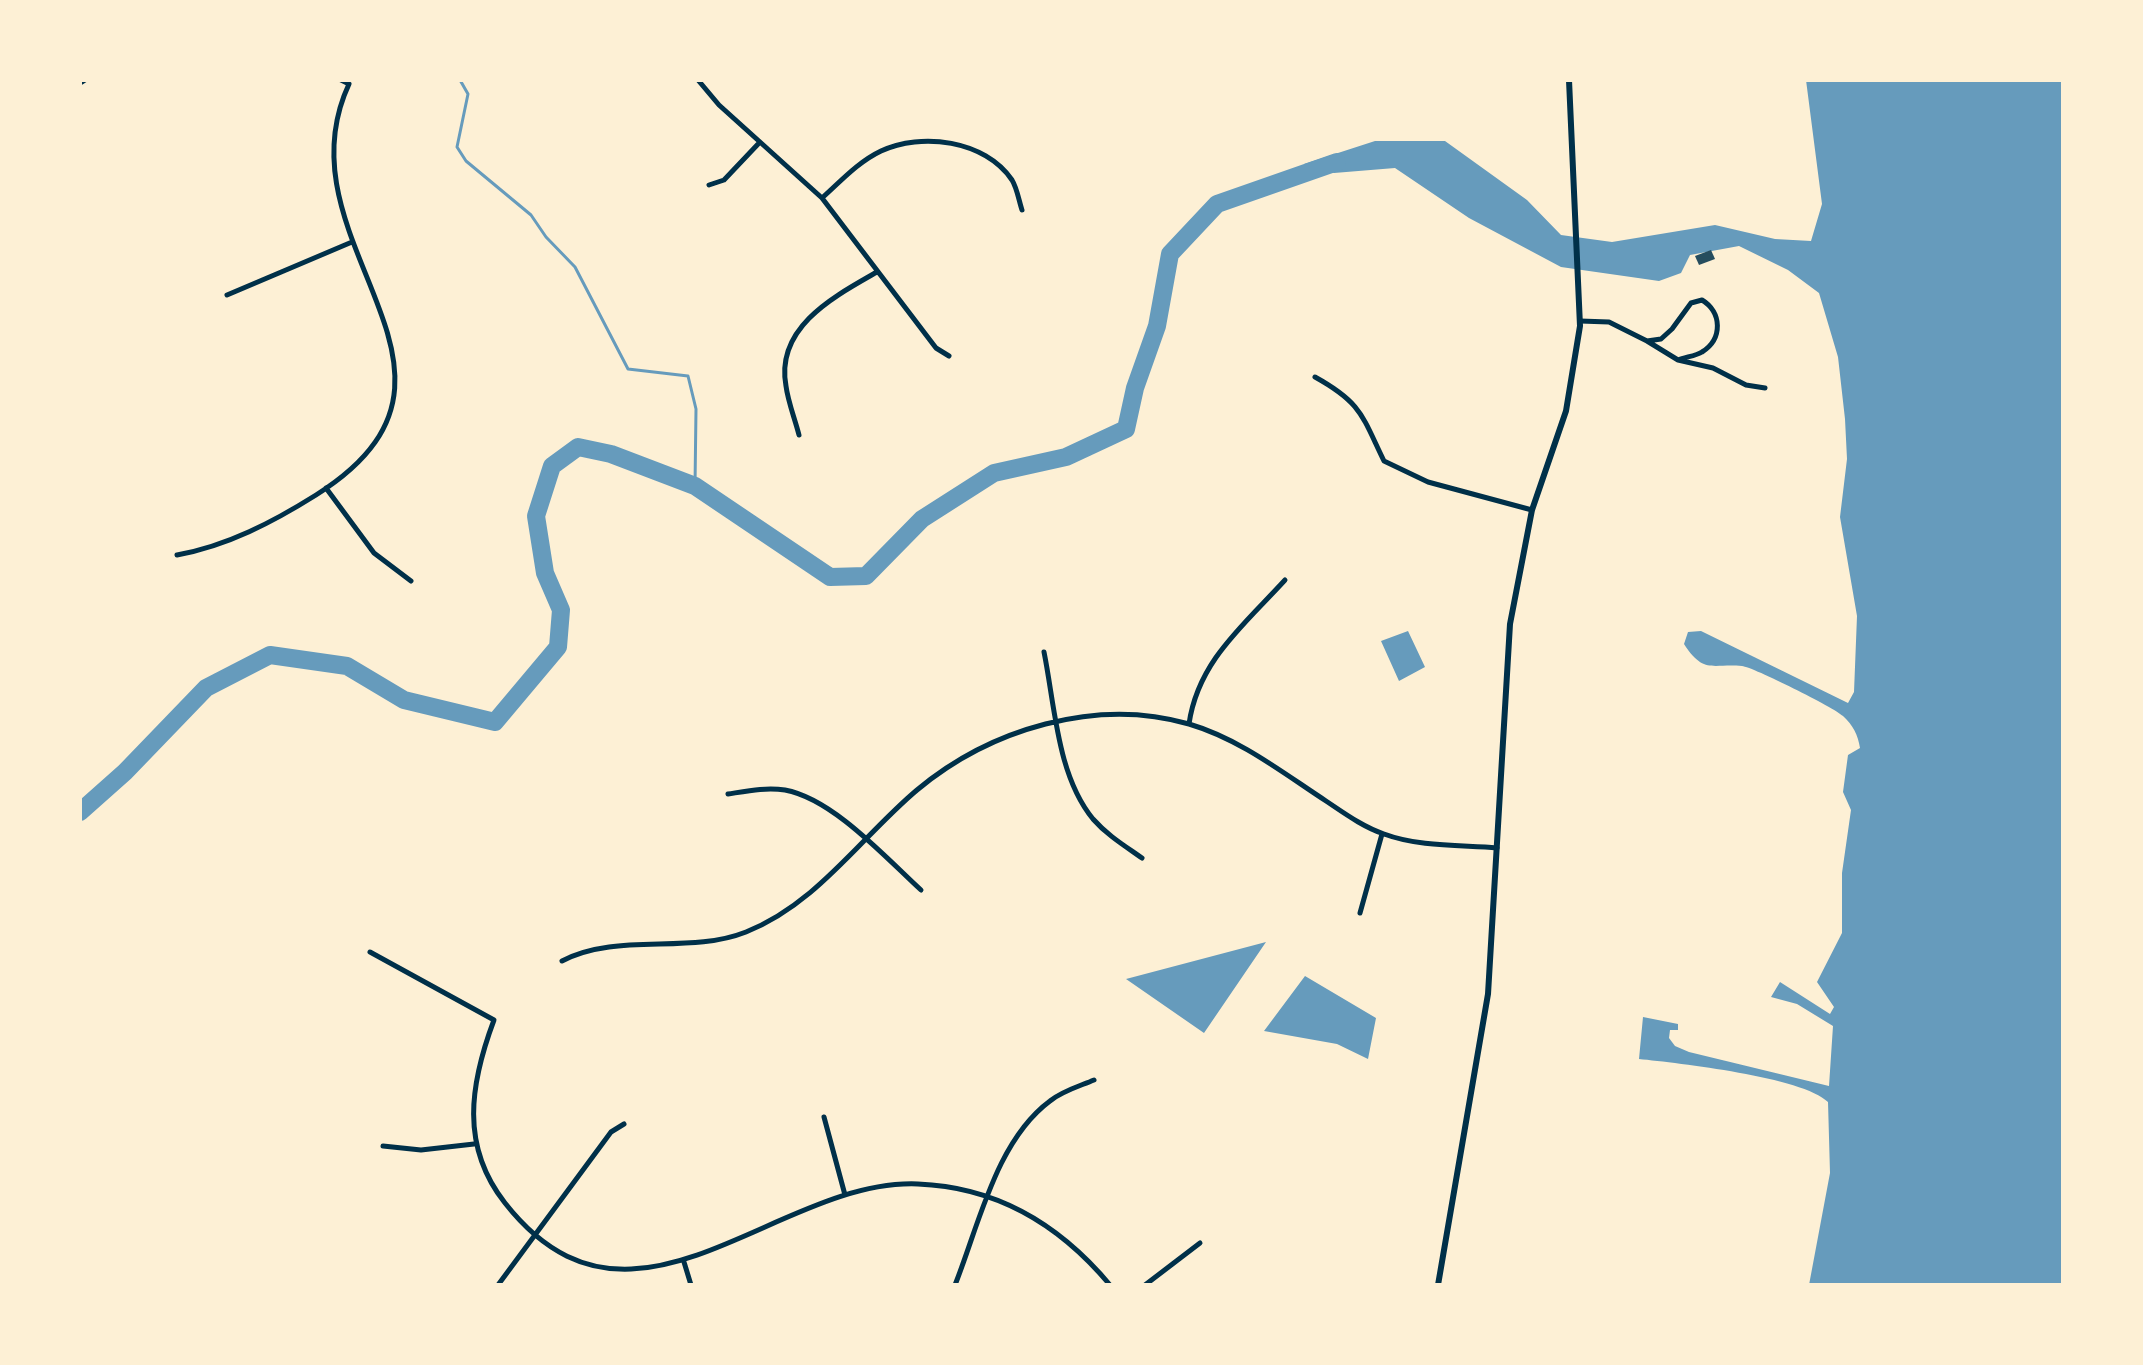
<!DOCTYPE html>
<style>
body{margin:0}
#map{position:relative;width:2143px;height:1365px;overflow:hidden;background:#fdf0d5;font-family:"Golos Text",sans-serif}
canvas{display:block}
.frame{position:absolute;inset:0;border:82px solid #fdf0d5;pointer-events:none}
</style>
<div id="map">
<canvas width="2143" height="1365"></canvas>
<div class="frame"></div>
</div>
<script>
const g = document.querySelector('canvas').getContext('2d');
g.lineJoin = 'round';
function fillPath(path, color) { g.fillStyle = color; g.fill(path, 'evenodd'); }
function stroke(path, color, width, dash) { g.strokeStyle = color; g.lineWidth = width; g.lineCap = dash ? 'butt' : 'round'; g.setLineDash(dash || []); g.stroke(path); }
fillPath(new Path2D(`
 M 1806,80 L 2063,80 L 2063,1285 L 1809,1285 L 1830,1173 L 1828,1102 C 1803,1077 1678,1063 1639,1059 L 1643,1017 L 1678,1024 L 1678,1030 L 1670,1030 L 1669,1038 L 1675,1046 L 1689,1052 L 1829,1086 L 1833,1026 L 1797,1004 L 1771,997 L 1780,982 L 1830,1014 L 1834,1007 L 1817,982 L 1842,933 L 1842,873 L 1851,810 L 1843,792 L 1848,755 L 1860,748 C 1858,735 1853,725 1843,716 C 1835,708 1753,667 1742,666 C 1713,663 1704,675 1684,644 L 1688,632 L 1701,631 L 1848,703 L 1854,692 L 1857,616 L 1840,517 L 1847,459 L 1845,419 L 1838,357 L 1819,293 L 1788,270 L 1739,246 L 1690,255 L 1681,273 L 1659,281 L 1561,267 L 1469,218 L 1395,168 L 1334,173 L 1304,164 L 1375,141 L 1445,141 L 1527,200 L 1561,235 L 1612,242 L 1715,225 L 1775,239 L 1811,241 L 1822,204 Z
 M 1408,631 L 1425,667 L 1399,681 L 1381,641 Z
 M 1266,942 L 1204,1033 L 1126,979 Z
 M 1305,976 L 1376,1018 L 1368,1059 L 1337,1044 L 1264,1031 Z`), '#669bbc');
stroke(new Path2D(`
 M 460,80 L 468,94 L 457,147 L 466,161 L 531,215 L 546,237 L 575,267 L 628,369 L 688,376 L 696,409 L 695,486`), '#669bbc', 3);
stroke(new Path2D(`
 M 80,812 L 125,772 L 206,688 L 270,655 L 347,666 L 404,700 L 495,722 L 558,647 L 561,610 L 545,573 L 536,516 L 552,466 L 578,447 L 611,454 L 695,486 L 830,577 L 866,576 L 922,519 L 994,473 L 1066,457 L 1126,429 L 1135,388 L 1157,326 L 1170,254 L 1217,204 L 1337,162`), '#669bbc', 18);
fillPath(new Path2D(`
 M 1711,250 L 1715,259 L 1699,265 L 1695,256 Z`), '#264d5e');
stroke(new Path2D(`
 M 698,80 L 719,105 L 822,198 L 936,348 L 949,356
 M 82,82 L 85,80
 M 709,185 L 724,180 L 760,142
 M 822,198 C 841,181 858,162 881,151 C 921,132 985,140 1012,180 C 1017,188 1019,201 1022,210
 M 227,295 L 352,242
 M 1580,321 L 1609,322 L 1647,341 L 1661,339 L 1672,329 L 1691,303 L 1702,300 C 1722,312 1723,339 1702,352 C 1696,356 1685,357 1678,360 L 1647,341
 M 1678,360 L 1713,368 L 1746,385 L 1765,388
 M 1315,377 C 1362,403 1362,416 1384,461 L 1428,482 L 1532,510
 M 799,435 C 795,419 788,402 786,386 C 775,327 835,296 877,272
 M 326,488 L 374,553 L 411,581
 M 177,555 C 227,546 273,522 316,495 C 511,372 274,245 349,84 L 341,80
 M 1044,652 C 1055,706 1057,775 1093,819 C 1107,835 1125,846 1142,858
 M 1189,724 C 1198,661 1244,625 1285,580
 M 728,794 C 747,791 766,787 785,790 C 833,799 885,857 921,890
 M 1360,913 L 1382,834
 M 370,952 L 494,1020 C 470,1084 460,1146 505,1203 C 632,1365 775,1178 918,1184 C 997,1187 1060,1225 1110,1285
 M 562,961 C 618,932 688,955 746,932 C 817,904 861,837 917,790 C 990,729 1096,697 1189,724 C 1240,739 1283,773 1326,801 C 1344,813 1363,827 1384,834 C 1419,847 1460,845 1497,848
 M 824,1117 L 845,1195
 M 383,1146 L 421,1150 L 474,1144
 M 684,1262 L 691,1285
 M 498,1285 L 611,1132 L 624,1124
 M 955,1285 C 979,1225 996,1141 1050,1101 C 1062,1091 1080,1086 1094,1080
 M 1145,1285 L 1200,1243`), '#003049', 5);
stroke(new Path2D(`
 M 1438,1285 L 1488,994 L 1510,624 L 1532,510 L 1566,411 L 1580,326 L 1569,80`), '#003049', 6);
</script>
